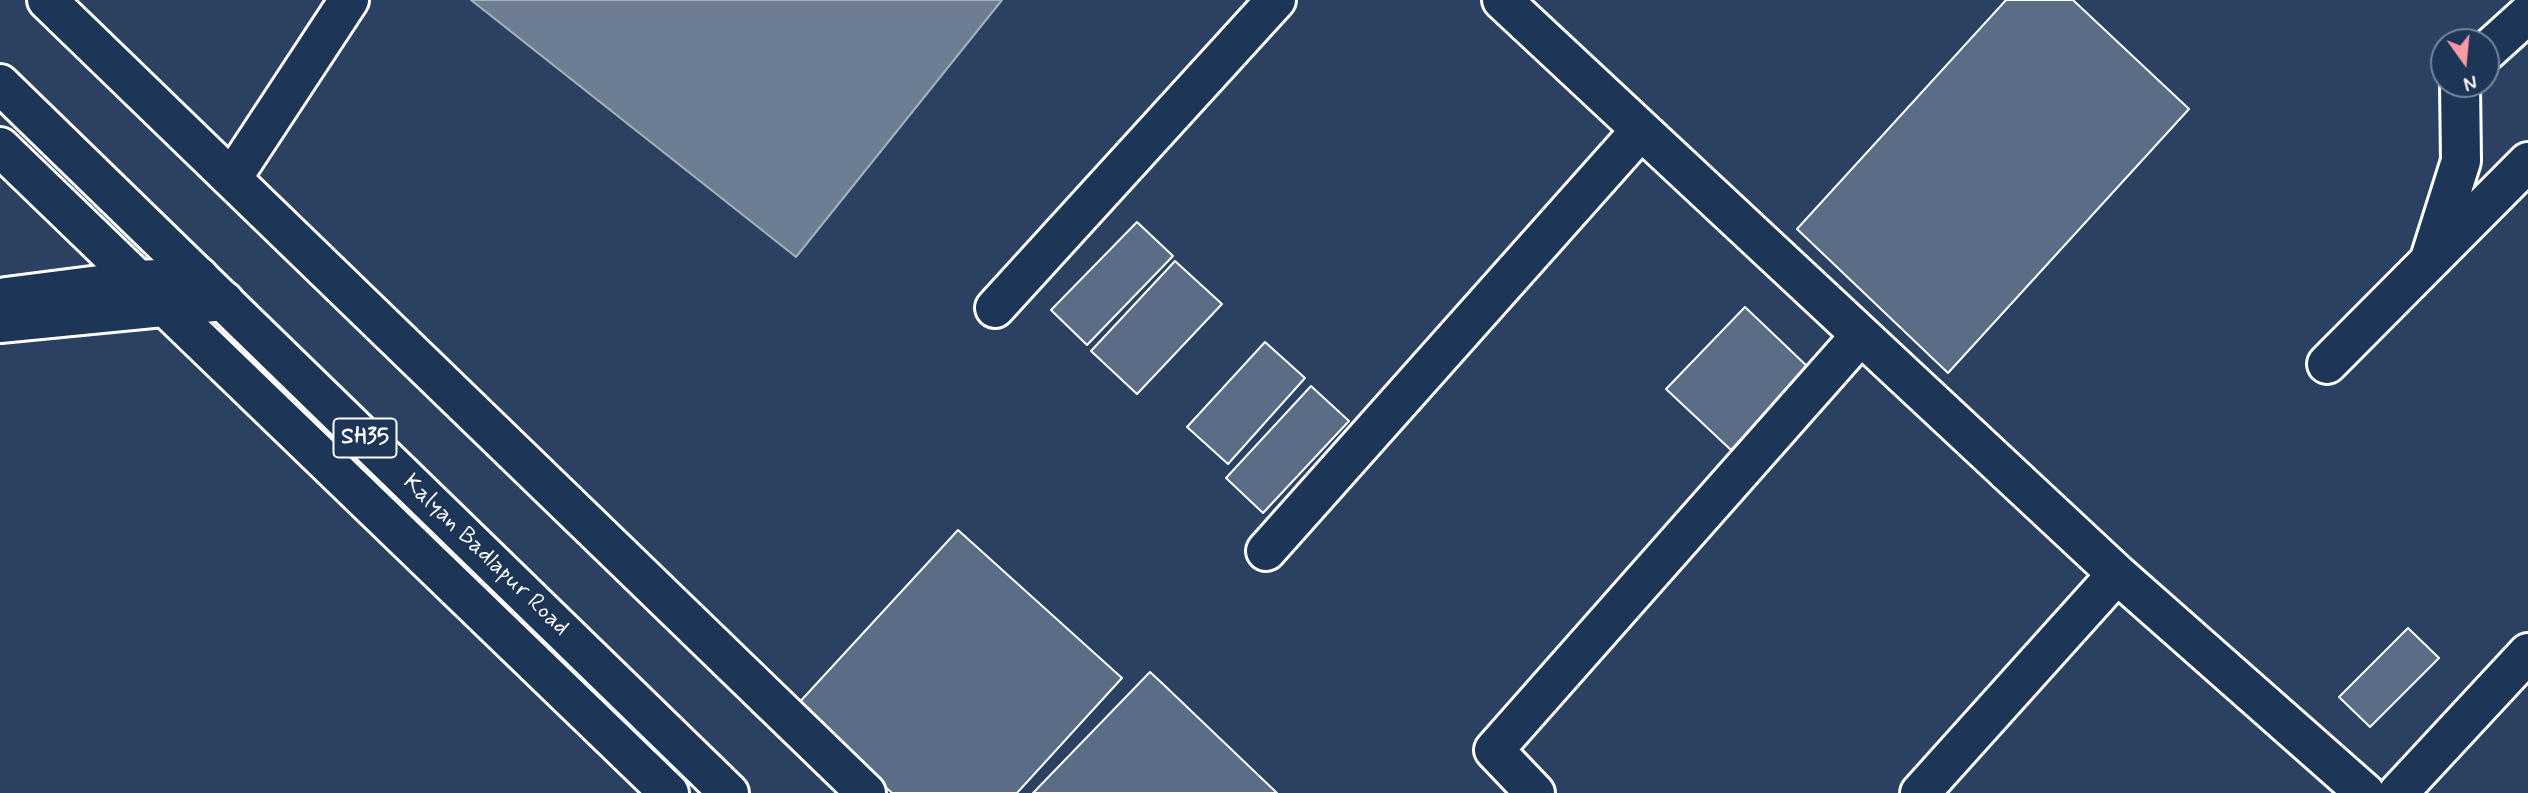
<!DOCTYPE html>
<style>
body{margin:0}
#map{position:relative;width:2528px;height:793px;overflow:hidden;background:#2a4161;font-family:Mynerve,sans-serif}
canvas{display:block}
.north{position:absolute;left:2430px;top:28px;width:70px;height:70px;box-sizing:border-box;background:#1d3557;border:2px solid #77869a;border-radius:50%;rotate:165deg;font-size:19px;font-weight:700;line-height:28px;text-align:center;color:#fff}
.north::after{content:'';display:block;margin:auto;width:24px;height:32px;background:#ff9aa2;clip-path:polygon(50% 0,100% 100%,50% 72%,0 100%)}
</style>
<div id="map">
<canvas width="2528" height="793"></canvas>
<div class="north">N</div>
</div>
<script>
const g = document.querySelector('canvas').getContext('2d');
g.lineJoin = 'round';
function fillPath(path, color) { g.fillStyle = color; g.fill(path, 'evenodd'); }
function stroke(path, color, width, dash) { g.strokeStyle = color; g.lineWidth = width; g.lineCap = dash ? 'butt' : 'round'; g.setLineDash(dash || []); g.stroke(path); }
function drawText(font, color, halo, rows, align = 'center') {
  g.font = font + ' Mynerve,sans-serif'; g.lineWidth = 5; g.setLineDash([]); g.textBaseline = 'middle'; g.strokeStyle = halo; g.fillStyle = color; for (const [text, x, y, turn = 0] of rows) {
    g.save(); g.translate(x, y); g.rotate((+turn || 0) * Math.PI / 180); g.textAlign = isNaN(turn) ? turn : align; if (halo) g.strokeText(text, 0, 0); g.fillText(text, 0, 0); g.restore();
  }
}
const water = new Path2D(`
 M 471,0 L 1002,0 L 796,257 Z`);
fillPath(water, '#6d7d92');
stroke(water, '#a7b1be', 2);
const building = new Path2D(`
 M 2006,0 L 2073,0 L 2189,109 L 1948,373 L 1797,229 Z
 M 1137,222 L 1173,256 L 1087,345 L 1051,310 Z
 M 1175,261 L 1222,304 L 1137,394 L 1091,351 Z
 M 1745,307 L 1809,368 L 1731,450 L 1666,389 Z
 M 1265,342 L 1305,378 L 1228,464 L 1187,427 Z
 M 1311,386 L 1349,421 L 1263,513 L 1226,478 Z
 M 958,530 L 1122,678 L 1017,793 L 892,793 L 796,706 Z
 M 2408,628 L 2439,658 L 2370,727 L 2339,697 Z
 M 1150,672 L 1164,685 L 1277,793 L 1033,793 Z`);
fillPath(building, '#5b6c86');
stroke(building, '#fff', 2);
const minor = new Path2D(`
 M 47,0 L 866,793
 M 1502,0 L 2117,574 L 2365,793
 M 2486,52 L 2528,14
 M 232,178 L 349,0
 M 2430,259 L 2461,161 L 2460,84
 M 6,297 L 138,280 L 199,277
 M 995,308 L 1276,0
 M 0,323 L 224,301
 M 2327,364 L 2528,162
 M 1266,551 L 1641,130
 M 1535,793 L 1494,750 L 1861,335
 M 1920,793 L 2117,574
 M 2398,793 L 2528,653`);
const major = new Path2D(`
 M 0,84 L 729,793
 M 0,147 L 669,793`);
stroke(minor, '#fff', 44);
stroke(major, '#fff', 44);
stroke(minor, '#1d3557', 38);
stroke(major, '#1d3557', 38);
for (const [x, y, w] of [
 [365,438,63]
]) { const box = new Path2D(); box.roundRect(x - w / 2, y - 19.5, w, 39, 5); g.fillStyle = '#1d3557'; g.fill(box); stroke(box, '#fff', 2); }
drawText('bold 23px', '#fff', null, [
 ["SH35",365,438]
]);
drawText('24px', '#fff', '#1d3557', [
 ["Kalyan Badlapur Road",485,556,44]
]);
</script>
